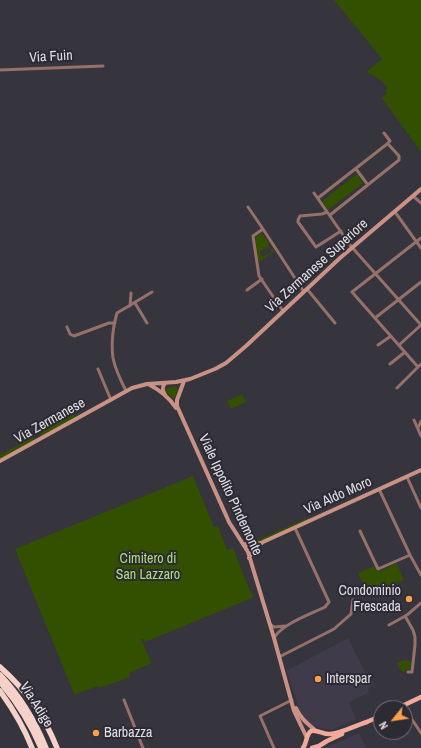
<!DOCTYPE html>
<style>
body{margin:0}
#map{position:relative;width:421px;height:748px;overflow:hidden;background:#36343d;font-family:"Archivo Narrow",sans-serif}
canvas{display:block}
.north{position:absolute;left:373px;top:700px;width:40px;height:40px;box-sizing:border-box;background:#2c2a33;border:1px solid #74727a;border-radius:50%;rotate:240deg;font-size:11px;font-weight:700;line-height:16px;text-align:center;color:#e0dee4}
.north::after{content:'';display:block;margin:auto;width:14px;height:18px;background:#f9a04c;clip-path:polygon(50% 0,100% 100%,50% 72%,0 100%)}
</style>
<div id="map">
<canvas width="421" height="748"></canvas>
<div class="north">N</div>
</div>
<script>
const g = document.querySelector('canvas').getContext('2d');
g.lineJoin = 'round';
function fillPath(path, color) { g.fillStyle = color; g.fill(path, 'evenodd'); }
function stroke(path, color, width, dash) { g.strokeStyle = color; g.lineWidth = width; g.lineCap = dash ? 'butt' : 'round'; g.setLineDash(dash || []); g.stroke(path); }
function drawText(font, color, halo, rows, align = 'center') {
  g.font = font + ' "Archivo Narrow",sans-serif'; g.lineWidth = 4; g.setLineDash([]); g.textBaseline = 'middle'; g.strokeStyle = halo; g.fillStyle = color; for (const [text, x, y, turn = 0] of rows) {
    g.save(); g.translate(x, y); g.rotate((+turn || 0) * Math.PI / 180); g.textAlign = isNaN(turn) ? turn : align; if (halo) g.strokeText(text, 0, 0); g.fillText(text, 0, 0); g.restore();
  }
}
fillPath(new Path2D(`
 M 348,638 L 365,672 L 367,671 L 375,685 L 368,688 L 369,692 L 349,702 L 356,719 L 332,730 L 320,728 L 311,724 L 306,720 L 300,712 L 291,683 L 286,671 Z
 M 359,733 L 366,748 L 325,748 Z`), '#3f3b4a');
fillPath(new Path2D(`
 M 334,0 L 421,0 L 421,152 L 382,98 L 387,93 L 385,90 L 388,88 C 382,80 375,76 366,72 L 382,59 Z
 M 357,174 L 363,183 L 328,210 L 322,201 Z
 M 262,233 L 269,243 L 268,244 L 269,247 L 268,247 L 260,252 L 263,257 L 271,252 L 270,249 L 272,248 L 274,252 L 259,262 L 255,238 L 256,237 Z
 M 176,386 L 178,389 L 175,398 L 172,398 L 165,391 L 166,388 Z
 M 242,394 L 246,402 L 231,409 L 227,401 Z
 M 75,413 L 76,417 L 41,436 L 40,433 Z
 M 33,437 L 35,440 L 0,459 L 0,455 Z
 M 193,476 L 214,527 L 218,526 L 227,550 L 233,548 L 251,593 L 252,593 L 253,596 L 252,597 L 252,598 L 145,642 L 143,639 L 141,639 L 151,662 L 150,664 L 129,673 L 130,677 L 100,688 L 98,686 L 76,694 L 74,694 L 15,549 Z
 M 310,517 L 310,519 L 262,541 L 247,544 L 248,540 L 260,539 Z
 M 397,563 L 404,580 L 368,595 L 358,573 L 374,566 L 376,570 L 378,572 Z
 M 404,660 L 411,661 L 410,669 L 403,672 L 403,671 L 401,671 L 397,663 Z`), '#334f00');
stroke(new Path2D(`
 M 0,70 L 103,66
 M 384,133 L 390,141 L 387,144
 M 356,169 L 368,185
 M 314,193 L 350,245 L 421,325 L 399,345
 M 413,196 L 421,203
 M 318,198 L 387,144 L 389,145 L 399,156 L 399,160 L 330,215
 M 248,207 L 263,229
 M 327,212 L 322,214 L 300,216 L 298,220 L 298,222 L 316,247 L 341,231
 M 395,212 L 421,248
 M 307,289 L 335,323
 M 247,290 L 262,279
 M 135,303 L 147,323
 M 130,306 L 131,293
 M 283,311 L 259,276 L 253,236 L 263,229 L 304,292
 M 375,318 L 421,282
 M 67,327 L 70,334 L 74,336 L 109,323 L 115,323
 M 378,345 L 391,336
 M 390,364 L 405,352
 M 418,367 L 352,292 L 421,238
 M 98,369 L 111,400
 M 397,388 L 421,364
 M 126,391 C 121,381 115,369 113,358 C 111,343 113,327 117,313 L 152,292
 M 414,420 L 421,436
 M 418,428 L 421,421
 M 407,477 L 421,508
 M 379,489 L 410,555 L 421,575
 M 360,531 L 378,569 L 410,555
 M 405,616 L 413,630 L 415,637 L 415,645 L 412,672 L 408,672
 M 270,624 L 274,627 L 285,626
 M 389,625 L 407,615 L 421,603
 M 274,638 C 282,624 311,614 325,607 L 329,602 L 295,528
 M 279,657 L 334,629 L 351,614 L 353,600
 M 124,700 L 143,748
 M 405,709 L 421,733
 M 274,748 L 260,716 L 292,700`), '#95716a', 3);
stroke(new Path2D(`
 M 184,381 L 177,400 L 177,406 L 229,522 L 248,552 L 274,638 L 294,711 L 307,738
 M 148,384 C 158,389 169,397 176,408
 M 165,395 C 162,390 162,387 165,383
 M 0,461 L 132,388 L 147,384 L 176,382 L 190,379 L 215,369 L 226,363 L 246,346 L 340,258 L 421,189
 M 243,544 L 251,545 L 261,543
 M 249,558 L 253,550 L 263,542 L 421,470
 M 296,708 C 301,719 307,723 316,731`), '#ca9187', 4);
stroke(new Path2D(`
 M 398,708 L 421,697
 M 364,723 L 381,716
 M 303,748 C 307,743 306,734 311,731 C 317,729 324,735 330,734 C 340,734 356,725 367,722
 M 312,748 L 319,746 L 327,741 L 342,734`), '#f3aa9d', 4.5);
stroke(new Path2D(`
 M 0,667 C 25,689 45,717 57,748
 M 0,675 C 20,696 35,721 46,748
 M 0,682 C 17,702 31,724 41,748
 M 0,691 C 13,709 24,727 32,748`), '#f5d1ca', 5.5);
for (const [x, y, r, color] of [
 [409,599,4,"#f9a04c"],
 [318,679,4,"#f9a04c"],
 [96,733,4,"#f9a04c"]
]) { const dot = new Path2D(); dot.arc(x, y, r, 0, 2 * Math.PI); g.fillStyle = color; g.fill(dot); stroke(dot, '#2c2a33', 1.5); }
drawText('14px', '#e0dee4', '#2c2a33', [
 ["Via Fuin",51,57,-3],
 ["Via Zermanese Superiore",317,266,-42],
 ["Via Zermanese",50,421,-29],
 ["Viale Ippolito Pindemonte",230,495,65],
 ["Via Aldo Moro",338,496,-24],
 ["Via Adige",36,705,58]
]);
drawText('14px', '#b0dd7b', '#2c2a33', [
 ["Cimitero di",148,559],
 ["San Lazzaro",148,575]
]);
drawText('14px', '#e0dee4', '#2c2a33', [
 ["Condominio",401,591,"right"],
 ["Frescada",401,607,"right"],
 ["Interspar",326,679],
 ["Barbazza",104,733]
], 'left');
</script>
